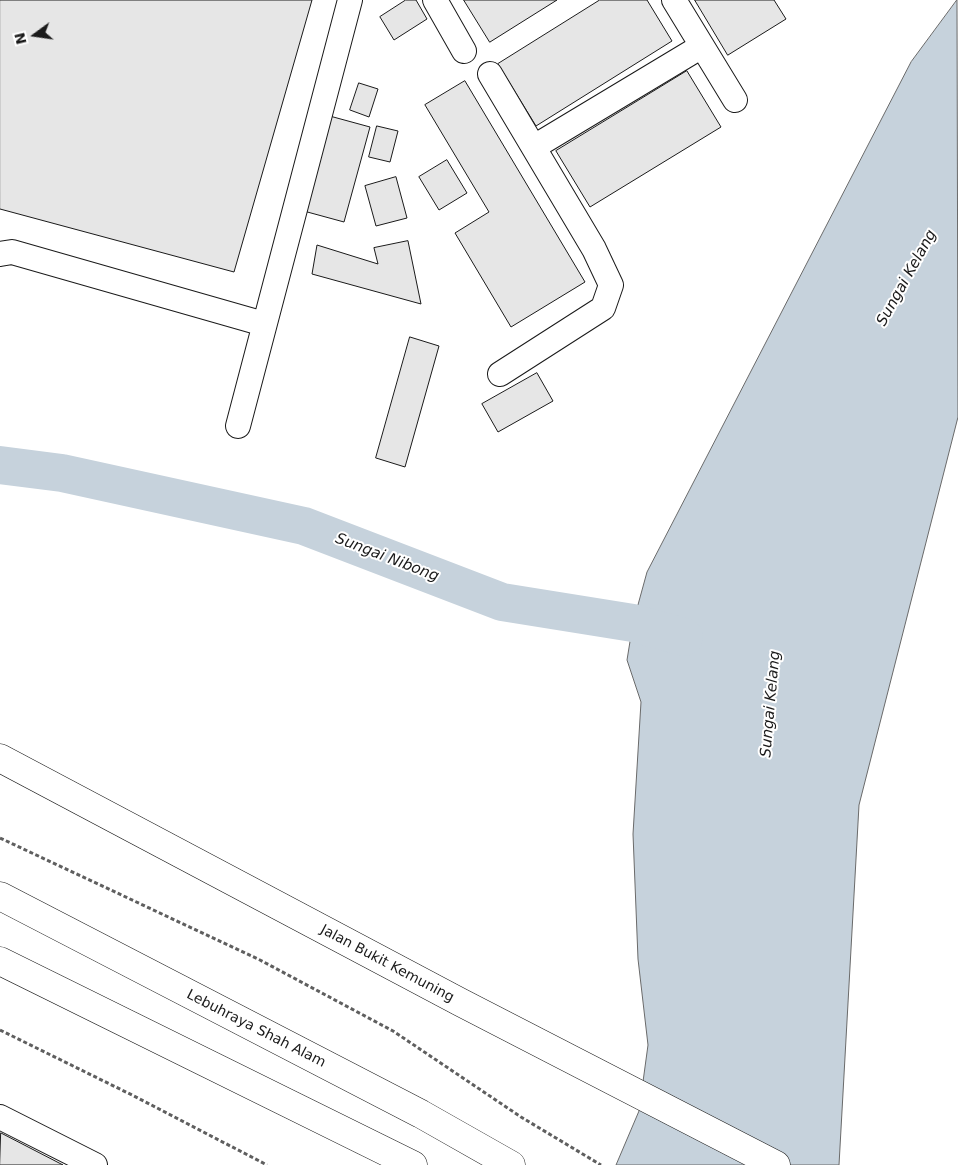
<!DOCTYPE html>
<style>
body{margin:0}
#map{position:relative;width:958px;height:1165px;overflow:hidden;background:#fff;font-family:"DejaVu Sans",sans-serif}
canvas{display:block}
.north{position:absolute;left:10px;top:10px;width:50px;height:50px;-webkit-text-stroke:4px #fff;paint-order:stroke;rotate:256deg;font-size:14px;font-weight:700;line-height:20px;text-align:center;color:#1a1a1a}
.north::after{content:'';display:block;margin:auto;width:18px;height:22px;background:#1a1a1a;clip-path:polygon(50% 0,100% 100%,50% 72%,0 100%)}
</style>
<div id="map">
<canvas width="958" height="1165"></canvas>
<div class="north">N</div>
</div>
<script>
const g = document.querySelector('canvas').getContext('2d');
g.lineJoin = 'round';
function fillPath(path, color) { g.fillStyle = color; g.fill(path, 'evenodd'); }
function stroke(path, color, width, dash) { g.strokeStyle = color; g.lineWidth = width; g.lineCap = dash ? 'butt' : 'round'; g.setLineDash(dash || []); g.stroke(path); }
function drawText(font, color, halo, rows, align = 'center') {
  g.font = font + ' "DejaVu Sans",sans-serif'; g.lineWidth = 4; g.setLineDash([]); g.textBaseline = 'middle'; g.strokeStyle = halo; g.fillStyle = color; for (const [text, x, y, turn = 0] of rows) {
    g.save(); g.translate(x, y); g.rotate((+turn || 0) * Math.PI / 180); g.textAlign = isNaN(turn) ? turn : align; if (halo) g.strokeText(text, 0, 0); g.fillText(text, 0, 0); g.restore();
  }
}
const water = new Path2D(`
 M 957,0 L 958,417 L 859,805 L 839,1165 L 616,1165 L 639,1111 L 648,1045 L 638,959 L 633,834 L 641,702 L 627,660 L 633,623 L 647,572 L 911,62 Z`);
fillPath(water, '#c6d2dc');
stroke(water, '#6a6a6a', 1);
stroke(new Path2D(`
 M 0,465 L 62,473 L 304,526 L 502,602 L 633,623 L 684,637`), '#c6d2dc', 38);
const building = new Path2D(`
 M 0,0 L 312,0 L 234,272 L 0,209 Z
 M 406,0 L 416,0 L 427,19 L 394,40 L 380,17 Z
 M 464,0 L 557,0 L 490,42 Z
 M 600,0 L 647,0 L 672,41 L 536,126 L 498,64 Z
 M 695,0 L 774,0 L 786,19 L 728,55 Z
 M 687,71 L 721,127 L 590,207 L 556,151 Z
 M 465,81 L 585,282 L 511,327 L 455,233 L 489,212 L 425,105 Z
 M 359,83 L 378,89 L 369,117 L 350,110 Z
 M 326,115 L 370,127 L 344,222 L 300,210 Z
 M 377,126 L 398,131 L 390,162 L 369,157 Z
 M 447,160 L 467,193 L 439,210 L 419,177 Z
 M 396,177 L 407,218 L 376,226 L 365,186 Z
 M 408,241 L 421,304 L 312,274 L 317,245 L 378,264 L 374,248 Z
 M 410,337 L 439,346 L 405,467 L 376,458 Z
 M 537,373 L 553,401 L 498,432 L 482,404 Z
 M 1,1133 L 63,1165 L 0,1165 Z`);
fillPath(building, '#e6e6e6');
stroke(building, '#1a1a1a', 1);
const minor = new Path2D(`
 M 435,0 L 464,51
 M 674,0 L 735,100
 M 490,74 L 594,249 L 611,285 L 603,308 L 500,374
 M 534,147 L 702,46
 M 0,254 L 12,252 L 264,324
 M 238,426 L 350,0
 M 0,1117 L 95,1165`);
const major = new Path2D(`
 M 0,758 L 460,1002 L 776,1165`);
const highway = new Path2D(`
 M 0,896 L 421,1114 L 511,1165
 M 0,961 L 413,1165`);
stroke(minor, '#1a1a1a', 26);
stroke(major, '#1a1a1a', 29);
stroke(highway, '#1a1a1a', 29);
stroke(new Path2D(`
 M 0,838 L 260,960 L 393,1031 L 521,1117 L 601,1165
 M 0,1030 L 134,1096 L 267,1165`), '#5f5f5f', 3, [4, 2.5]);
stroke(minor, '#fff', 24);
stroke(major, '#fff', 28);
stroke(highway, '#fff', 28);
drawText('14px', '#1a1a1a', '#fff', [
 ["Jalan Bukit Kemuning",387,964,28],
 ["Lebuhraya Shah Alam",256,1029,27]
]);
drawText('italic 15px', '#1a1a1a', '#fff', [
 ["Sungai Kelang",907,278,-61],
 ["Sungai Nibong",387,558,21],
 ["Sungai Kelang",771,704,-85]
]);
</script>
